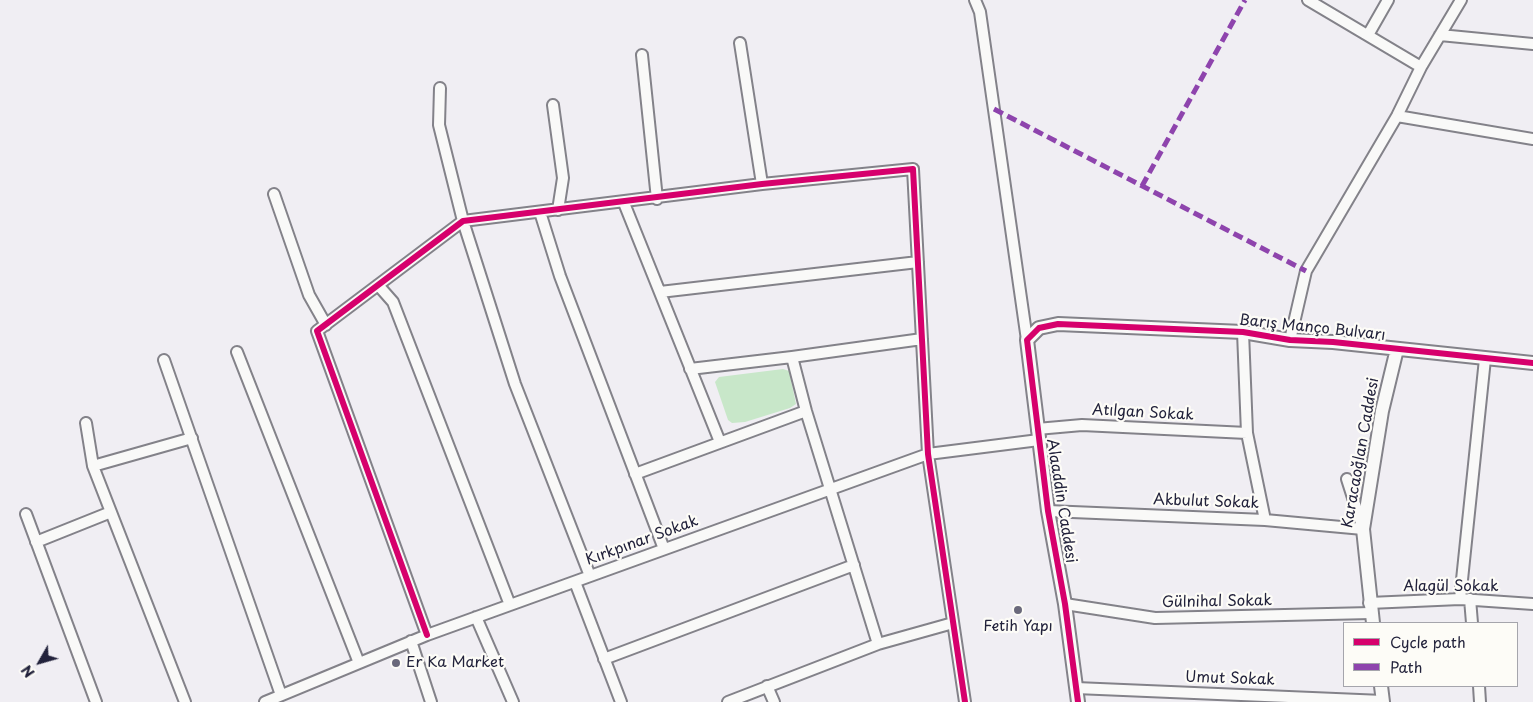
<!DOCTYPE html>
<meta charset="utf-8">
<style>
body{margin:0}
#map{position:relative;width:1533px;height:702px;overflow:hidden;background:#f0eef3;font-family:"Playpen Sans",sans-serif}
canvas{display:block}
.legend{position:absolute;left:1343px;top:622px;width:175px;height:65px;box-sizing:border-box;background:#fdfcf7;border:1px solid #a5a5ac;margin:0;padding:6px 9px;list-style:none;font-size:15px;color:#22223b}
.legend li{display:flex;align-items:center;gap:10px;height:25px}
.legend b{width:25px;border:1px solid #a5a5ac}
.north{position:absolute;left:15px;top:637px;width:50px;height:50px;-webkit-text-stroke:4px #fdfcf7;paint-order:stroke;rotate:232deg;font-size:14px;font-weight:700;line-height:20px;text-align:center;color:#22223b}
.north::after{content:'';display:block;margin:auto;width:18px;height:22px;background:#22223b;clip-path:polygon(50% 0,100% 100%,50% 72%,0 100%)}
</style>
<div id="map">
<canvas width="1533" height="702"></canvas>
<ul class="legend">
<li><b style="height:6px;background:#d6006c"></b>Cycle path</li>
<li><b style="height:6px;background:#8e44ad"></b>Path</li>
</ul>
<div class="north">N</div>
</div>
<script>
const g = document.querySelector('canvas').getContext('2d');
g.lineJoin = 'round';
function fillPath(path, color) { g.fillStyle = color; g.fill(path, 'evenodd'); }
function stroke(path, color, width, dash) { g.strokeStyle = color; g.lineWidth = width; g.lineCap = dash ? 'butt' : 'round'; g.setLineDash(dash || []); g.stroke(path); }
function drawText(font, color, halo, rows, align = 'center') {
  g.font = font + ' "Playpen Sans",sans-serif'; g.lineWidth = 4.5; g.setLineDash([]); g.textBaseline = 'middle'; g.strokeStyle = halo; g.fillStyle = color; for (const [text, x, y, turn = 0] of rows) {
    g.save(); g.translate(x, y); g.rotate((+turn || 0) * Math.PI / 180); g.textAlign = isNaN(turn) ? turn : align; if (halo) g.strokeText(text, 0, 0); g.fillText(text, 0, 0); g.restore();
  }
}
fillPath(new Path2D(`
 M 783,369 L 789,371 L 796,404 L 790,408 L 745,422 L 732,423 L 728,420 L 715,382 L 719,377 Z`), '#c8e7c9');
const minor = new Path2D(`
 M 975,0 L 980,12 L 1027,340
 M 1308,0 L 1421,67
 M 1368,35 L 1388,0
 M 1440,35 L 1533,44
 M 740,43 L 762,184
 M 642,55 L 657,199
 M 440,88 L 439,125 L 463,221 L 515,384 L 590,576
 M 553,105 L 563,178 L 558,210
 M 1397,116 L 1533,139
 M 274,194 L 309,295 L 326,325
 M 624,203 L 720,442
 M 540,212 L 560,276 L 664,549
 M 378,285 L 393,302 L 510,605
 M 660,292 L 918,262
 M 1243,332 L 1247,433 L 1265,520
 M 1290,340 L 1306,271 L 1397,116 L 1421,67 L 1461,0
 M 237,352 L 359,663
 M 792,357 L 806,411 L 878,644
 M 164,360 L 281,695
 M 690,369 L 792,357 L 922,339
 M 86,423 L 93,466
 M 1037,429 L 1082,425 L 1247,433
 M 635,474 L 806,411
 M 1048,511 L 1265,520 L 1363,529 L 1347,479
 M 26,514 L 96,702
 M 36,542 L 111,512
 M 575,582 L 621,702
 M 1460,599 L 1485,359
 M 1470,599 L 1472,623
 M 1369,603 L 1460,599 L 1533,604
 M 1065,604 L 1155,618 L 1371,613
 M 476,617 L 513,702
 M 427,635 L 317,331 L 463,221 L 762,184 L 913,169 L 928,454 L 965,702
 M 411,641 L 431,702
 M 604,659 L 854,565
 M 767,686 L 774,702
 M 1479,686 L 1480,702
 M 1076,688 L 1383,701
 M 185,702 L 93,466 L 192,438
 M 265,702 L 427,635 L 928,454 L 1039,440
 M 728,702 L 878,644 L 953,623`);
const tertiary = new Path2D(`
 M 1373,623 L 1363,529 L 1382,411 L 1397,349
 M 1381,686 L 1383,702
 M 1078,702 L 1065,604 L 1048,511 L 1027,340 L 1039,328 L 1058,324 L 1243,332 L 1290,340 L 1333,342 L 1533,363`);
stroke(minor, '#838289', 14);
stroke(tertiary, '#838289', 16);
stroke(minor, '#f9f9f8', 10);
stroke(tertiary, '#f9f9f8', 12);
stroke(new Path2D(`
 M 994,109 L 1306,271
 M 1142,186 L 1245,0`), '#8e44ad', 5, [10, 5]);
stroke(new Path2D(`
 M 427,635 L 317,331 L 463,221 L 762,184 L 913,169 L 928,454 L 965,702
 M 1078,702 L 1065,604 L 1048,511 L 1027,340 L 1039,328 L 1058,324 L 1243,332 L 1290,340 L 1333,342 L 1533,363`), '#d6006c', 6);
for (const [x, y, r, color] of [
 [1018,610,5,"#6a697b"],
 [396,663,5,"#6a697b"]
]) { const dot = new Path2D(); dot.arc(x, y, r, 0, 2 * Math.PI); g.fillStyle = color; g.fill(dot); stroke(dot, '#fdfcf7', 2); }
drawText('15px', '#22223b', '#fdfcf7', [
 ["Barış Manço Bulvarı",1312,328,6],
 ["Atılgan Sokak",1143,413,3],
 ["Karacaoğlan Caddesi",1361,453,-80],
 ["Alaaddin Caddesi",1061,501,81],
 ["Akbulut Sokak",1206,502,2],
 ["Kırkpınar Sokak",642,541,-20],
 ["Alagül Sokak",1451,587],
 ["Gülnihal Sokak",1217,602,-1],
 ["Umut Sokak",1230,679,2]
]);
drawText('15px', '#22223b', '#fdfcf7', [
 ["Fetih Yapı",1018,627],
 ["Er Ka Market",406,663,"left"]
]);
</script>
